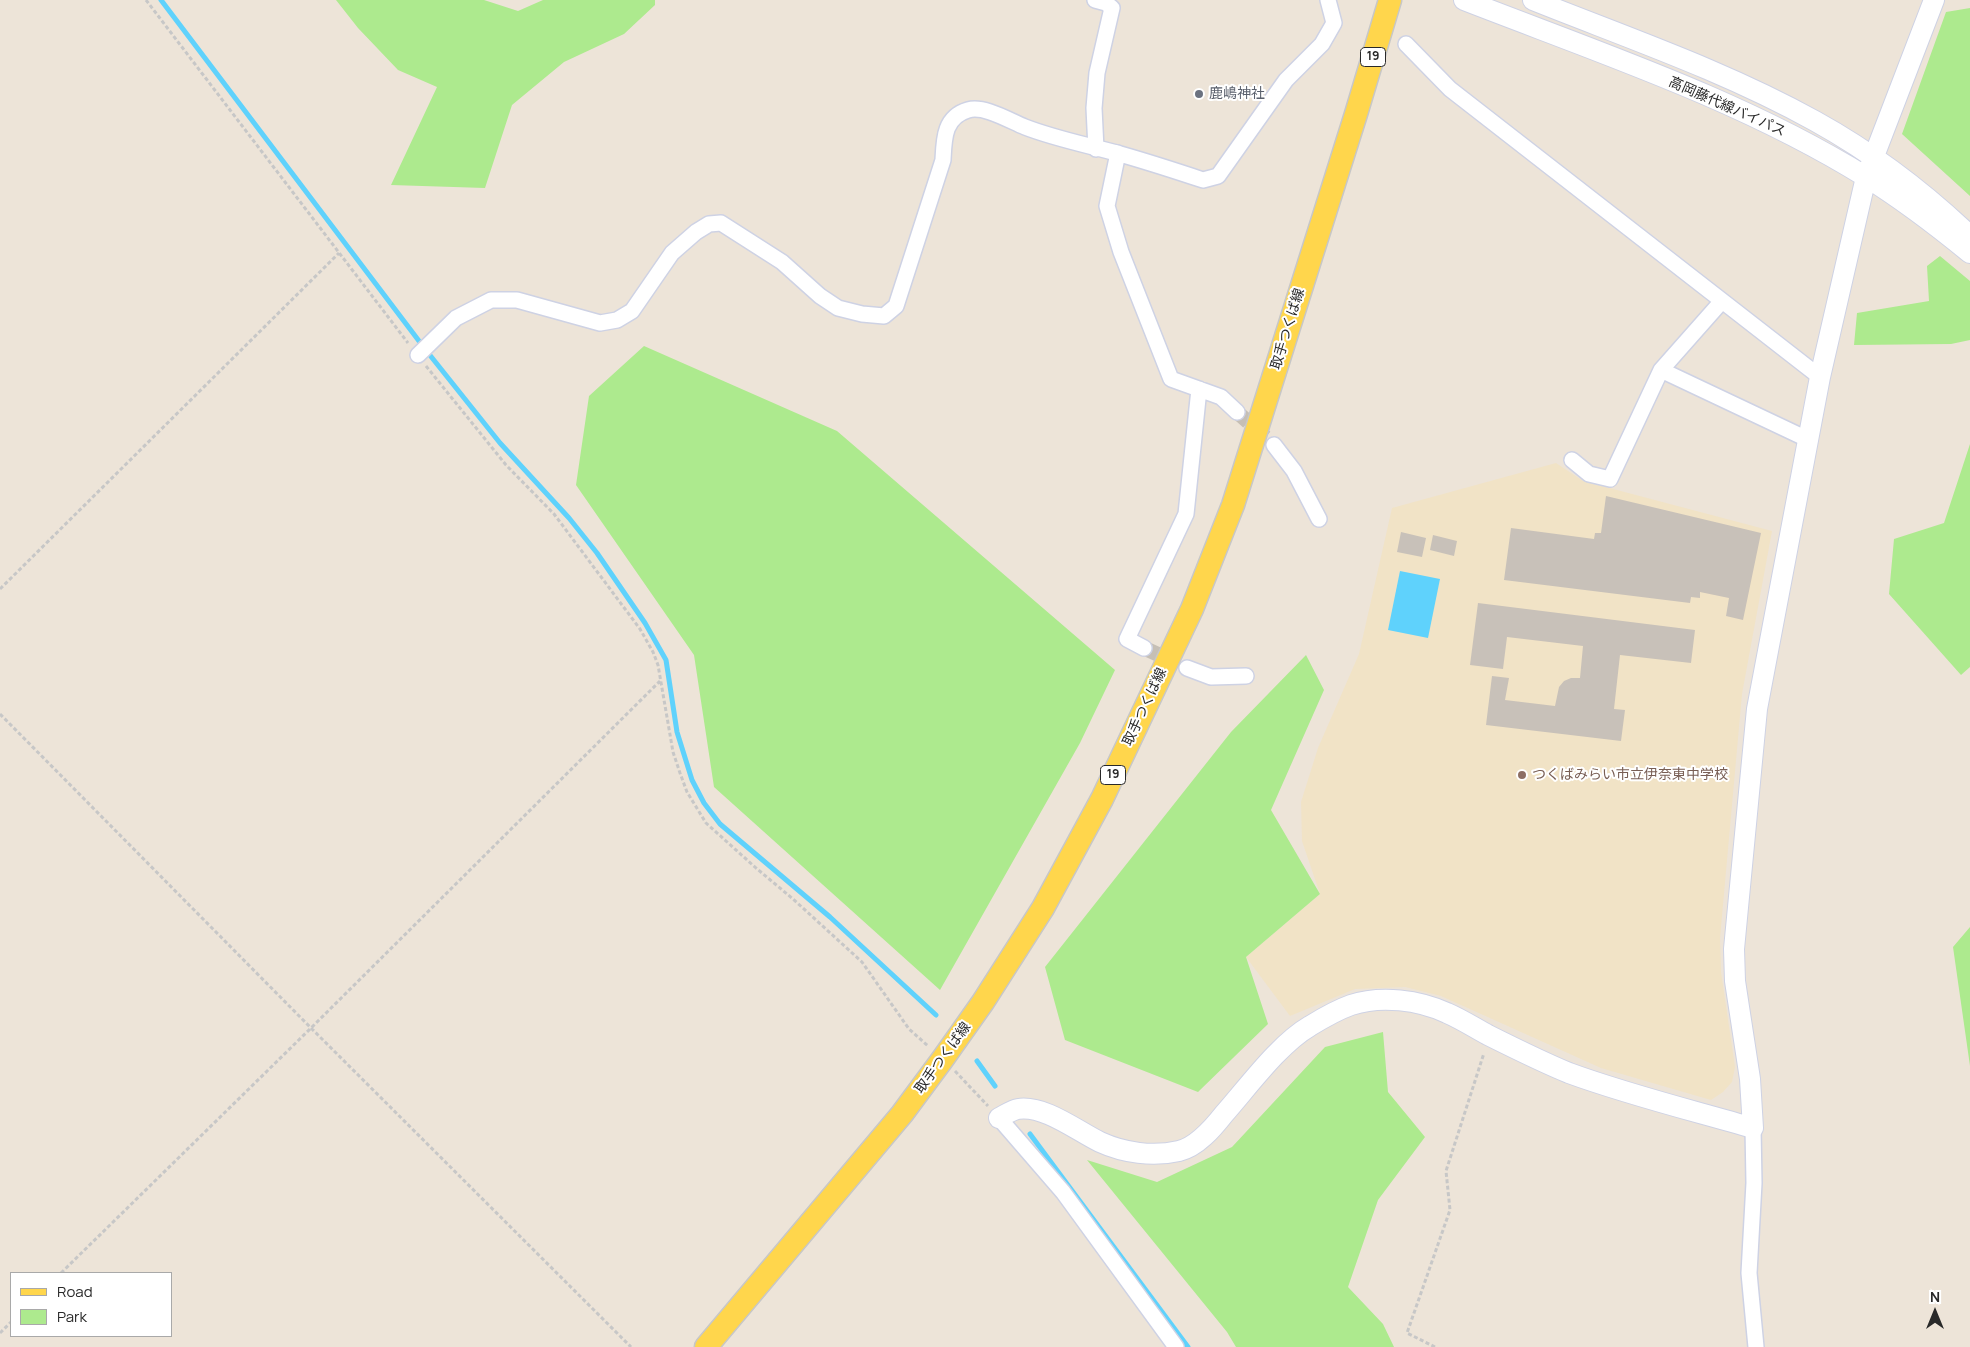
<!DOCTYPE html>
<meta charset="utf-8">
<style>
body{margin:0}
#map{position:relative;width:1970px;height:1347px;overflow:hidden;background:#ede4d8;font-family:Manrope,sans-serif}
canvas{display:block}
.legend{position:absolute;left:10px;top:1272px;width:162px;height:65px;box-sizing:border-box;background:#fff;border:1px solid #a9a9a9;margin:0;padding:6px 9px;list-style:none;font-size:15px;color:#292929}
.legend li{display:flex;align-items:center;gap:10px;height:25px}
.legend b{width:25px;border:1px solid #a9a9a9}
.north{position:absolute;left:1910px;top:1287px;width:50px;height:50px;-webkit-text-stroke:4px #fff;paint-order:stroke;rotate:0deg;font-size:14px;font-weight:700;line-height:20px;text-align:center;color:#292929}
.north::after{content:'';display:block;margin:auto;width:18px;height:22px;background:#292929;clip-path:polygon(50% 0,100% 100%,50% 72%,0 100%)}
</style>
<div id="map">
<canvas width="1970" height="1347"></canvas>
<ul class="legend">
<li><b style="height:6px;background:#ffd64c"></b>Road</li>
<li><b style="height:14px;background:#adea8e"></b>Park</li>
</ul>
<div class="north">N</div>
</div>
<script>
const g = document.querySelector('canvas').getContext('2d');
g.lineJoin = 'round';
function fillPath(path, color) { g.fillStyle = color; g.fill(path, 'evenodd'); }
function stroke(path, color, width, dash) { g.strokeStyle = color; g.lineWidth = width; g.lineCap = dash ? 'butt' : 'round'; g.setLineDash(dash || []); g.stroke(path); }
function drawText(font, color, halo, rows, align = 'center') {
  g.font = font + ' Manrope,"Noto Sans JP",sans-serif'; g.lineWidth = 4; g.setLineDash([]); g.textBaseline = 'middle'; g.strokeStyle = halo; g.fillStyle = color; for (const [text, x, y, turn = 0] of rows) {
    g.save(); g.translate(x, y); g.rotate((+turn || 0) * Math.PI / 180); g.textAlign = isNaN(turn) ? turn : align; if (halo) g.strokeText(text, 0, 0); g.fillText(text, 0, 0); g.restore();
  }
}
fillPath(new Path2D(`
 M 1556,463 L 1583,481 L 1772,531 L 1742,694 L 1720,938 L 1721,972 L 1735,1067 L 1732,1082 L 1723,1092 L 1711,1100 L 1601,1068 L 1441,996 L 1405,987 L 1355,989 L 1290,1016 L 1246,957 L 1320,894 L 1302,841 L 1301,802 L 1318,748 L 1359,654 L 1392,508 Z`), '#f1e3c6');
fillPath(new Path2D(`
 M 336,0 L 484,0 L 518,11 L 543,0 L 655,0 L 655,5 L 624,34 L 564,62 L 512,105 L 485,188 L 391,185 L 437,87 L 398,70 L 358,28 Z
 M 1970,8 L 1970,196 L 1902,134 L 1946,12 Z
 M 1940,256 L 1970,281 L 1970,340 L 1951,344 L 1854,345 L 1857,313 L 1929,301 L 1927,266 Z
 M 644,346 L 837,431 L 1115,670 L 1080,743 L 940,990 L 714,787 L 694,655 L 576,485 L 589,396 Z
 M 1970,444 L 1970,667 L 1961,675 L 1889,594 L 1894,539 L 1944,523 Z
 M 1306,655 L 1324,690 L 1271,810 L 1320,894 L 1246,957 L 1268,1024 L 1198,1092 L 1065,1040 L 1045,967 L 1231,732 Z
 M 1970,927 L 1970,1066 L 1953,947 Z
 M 1383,1032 L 1388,1092 L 1425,1137 L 1378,1200 L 1348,1287 L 1383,1324 L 1394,1347 L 1236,1347 L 1227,1332 L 1087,1160 L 1157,1182 L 1232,1147 L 1325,1047 Z`), '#adea8e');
fillPath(new Path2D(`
 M 1400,571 L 1440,579 L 1428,638 L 1388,630 Z`), '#5fd2fc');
stroke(new Path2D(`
 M 161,0 L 419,341
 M 429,354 L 500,443 L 569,518 L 597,553 L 645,623 L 666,660 L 677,732 L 692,780 L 704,803 L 720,824 L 830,917 L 936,1015
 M 977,1061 L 995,1086
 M 1030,1134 L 1188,1347`), '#5fd2fc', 5);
fillPath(new Path2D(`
 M 1606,496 L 1761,533 L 1743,620 L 1726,616 L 1729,598 L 1700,592 L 1700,598 L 1691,597 L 1690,603 L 1504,580 L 1511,528 L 1594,539 L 1595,533 L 1601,533 Z
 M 1401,532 L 1426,538 L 1422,557 L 1397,552 Z
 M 1433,535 L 1457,541 L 1454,556 L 1430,550 Z
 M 1478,603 L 1695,630 L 1691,663 L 1620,655 L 1614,709 L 1625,710 L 1621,741 L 1486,725 L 1492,676 L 1509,678 L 1505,700 L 1555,706 L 1559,687 L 1564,681 L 1571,678 L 1580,678 L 1583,646 L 1507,637 L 1503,669 L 1470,665 Z`), '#c8c1b9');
stroke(new Path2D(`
 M 1237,412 L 1274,445
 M 1144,648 L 1177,663`), '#c6bfb5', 15, [15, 8]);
const street = new Path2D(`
 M 1095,0 L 1106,3 L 1112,8 L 1097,73 L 1094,108 L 1096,149
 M 1406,44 L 1450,89 L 1820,377
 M 1118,153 L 1107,206 L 1121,252 L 1171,379 L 1221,397 L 1237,412
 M 418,355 L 456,318 L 491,300 L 517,300 L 600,323 L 617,320 L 632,311 L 672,253 L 696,232 L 709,224 L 721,223 L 782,262 L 820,296 L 838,308 L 862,314 L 884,316 L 896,306 L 943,160 C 944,139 944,117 968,110 C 984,105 1010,121 1025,127 C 1056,139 1088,145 1120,154 C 1148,162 1176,171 1203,180 L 1218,176 L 1286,80 L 1322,44 L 1334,23 L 1328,0
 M 1661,370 L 1807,439
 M 1274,445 L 1294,471 L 1319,519
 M 1572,460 L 1589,474 L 1610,479 L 1661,370 L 1722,301
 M 1144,648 L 1127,639 L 1186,514 L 1199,389
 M 1187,668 L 1211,677 L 1246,676
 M 999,1118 L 1063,1192 L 1176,1347
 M 1753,1128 L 1754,1183 L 1749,1273 L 1756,1347`);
const secondary = new Path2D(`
 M 1464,0 C 1600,53 1742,100 1866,177 C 1903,200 1937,226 1970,253
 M 1533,0 C 1628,38 1725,71 1815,121 C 1871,152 1924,192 1970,236
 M 999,1118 C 1005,1115 1012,1110 1018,1109 C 1045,1105 1077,1131 1100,1142 C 1124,1153 1153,1157 1179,1151 C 1197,1147 1213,1128 1224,1114 C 1248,1087 1279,1044 1310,1026 C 1323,1018 1337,1010 1351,1005 C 1381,995 1419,1000 1447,1013 C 1461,1019 1475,1028 1488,1035 C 1514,1048 1542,1062 1569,1073 C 1629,1095 1691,1110 1753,1128 L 1750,1079 L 1735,981 L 1734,949 L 1757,709 L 1820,377 L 1866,177 L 1934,0`);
const primary = new Path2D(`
 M 706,1347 L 902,1114 L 942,1060 L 983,1002 L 1043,908 L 1102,799 L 1192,609 L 1233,505 L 1356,114 L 1390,0`);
stroke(street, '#ced2e4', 18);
stroke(secondary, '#ced2e4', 22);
stroke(primary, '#c7c7c7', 25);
stroke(new Path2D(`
 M 146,0 L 408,343
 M 426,366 L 506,465 L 554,514 L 640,629 L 653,652 L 658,665 L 673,752 L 680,773 L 687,792 L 706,823 L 756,868 L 793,899 L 862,962 L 909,1029 L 928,1046
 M 0,589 L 339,253
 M 0,714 L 311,1028 L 631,1347
 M 955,1071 L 988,1106
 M 61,1273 L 311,1028 L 660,681
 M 0,1333 L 11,1322
 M 1435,1347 L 1407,1333 L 1450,1210 L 1446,1171 L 1484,1053`), '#c7c7c7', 3, [4, 2.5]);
stroke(street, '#fff', 15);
stroke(secondary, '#fff', 20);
stroke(primary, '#ffd64c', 22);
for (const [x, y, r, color] of [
 [1199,94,5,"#6b7280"],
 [1522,775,5,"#8d6e63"]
]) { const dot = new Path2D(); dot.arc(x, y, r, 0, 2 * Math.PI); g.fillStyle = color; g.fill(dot); stroke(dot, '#fff', 2); }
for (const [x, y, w] of [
 [1373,57,25],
 [1113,775,25]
]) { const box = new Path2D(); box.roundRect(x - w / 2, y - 9.5, w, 19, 4); g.fillStyle = '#fff'; g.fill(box); stroke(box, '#292929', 1); }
drawText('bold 12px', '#292929', null, [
 ["19",1373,57],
 ["19",1113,775]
]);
drawText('14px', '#5b616d', '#fff', [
 ["鹿嶋神社",1209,94]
], 'left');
drawText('14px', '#292929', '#fff', [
 ["高岡藤代線バイパス",1727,107,24],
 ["取手つくば線",1288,329,-73],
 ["取手つくば線",1145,707,-65],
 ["取手つくば線",943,1058,-54]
]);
drawText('14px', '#785e54', '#fff', [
 ["つくばみらい市立伊奈東中学校",1532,775]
], 'left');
</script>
